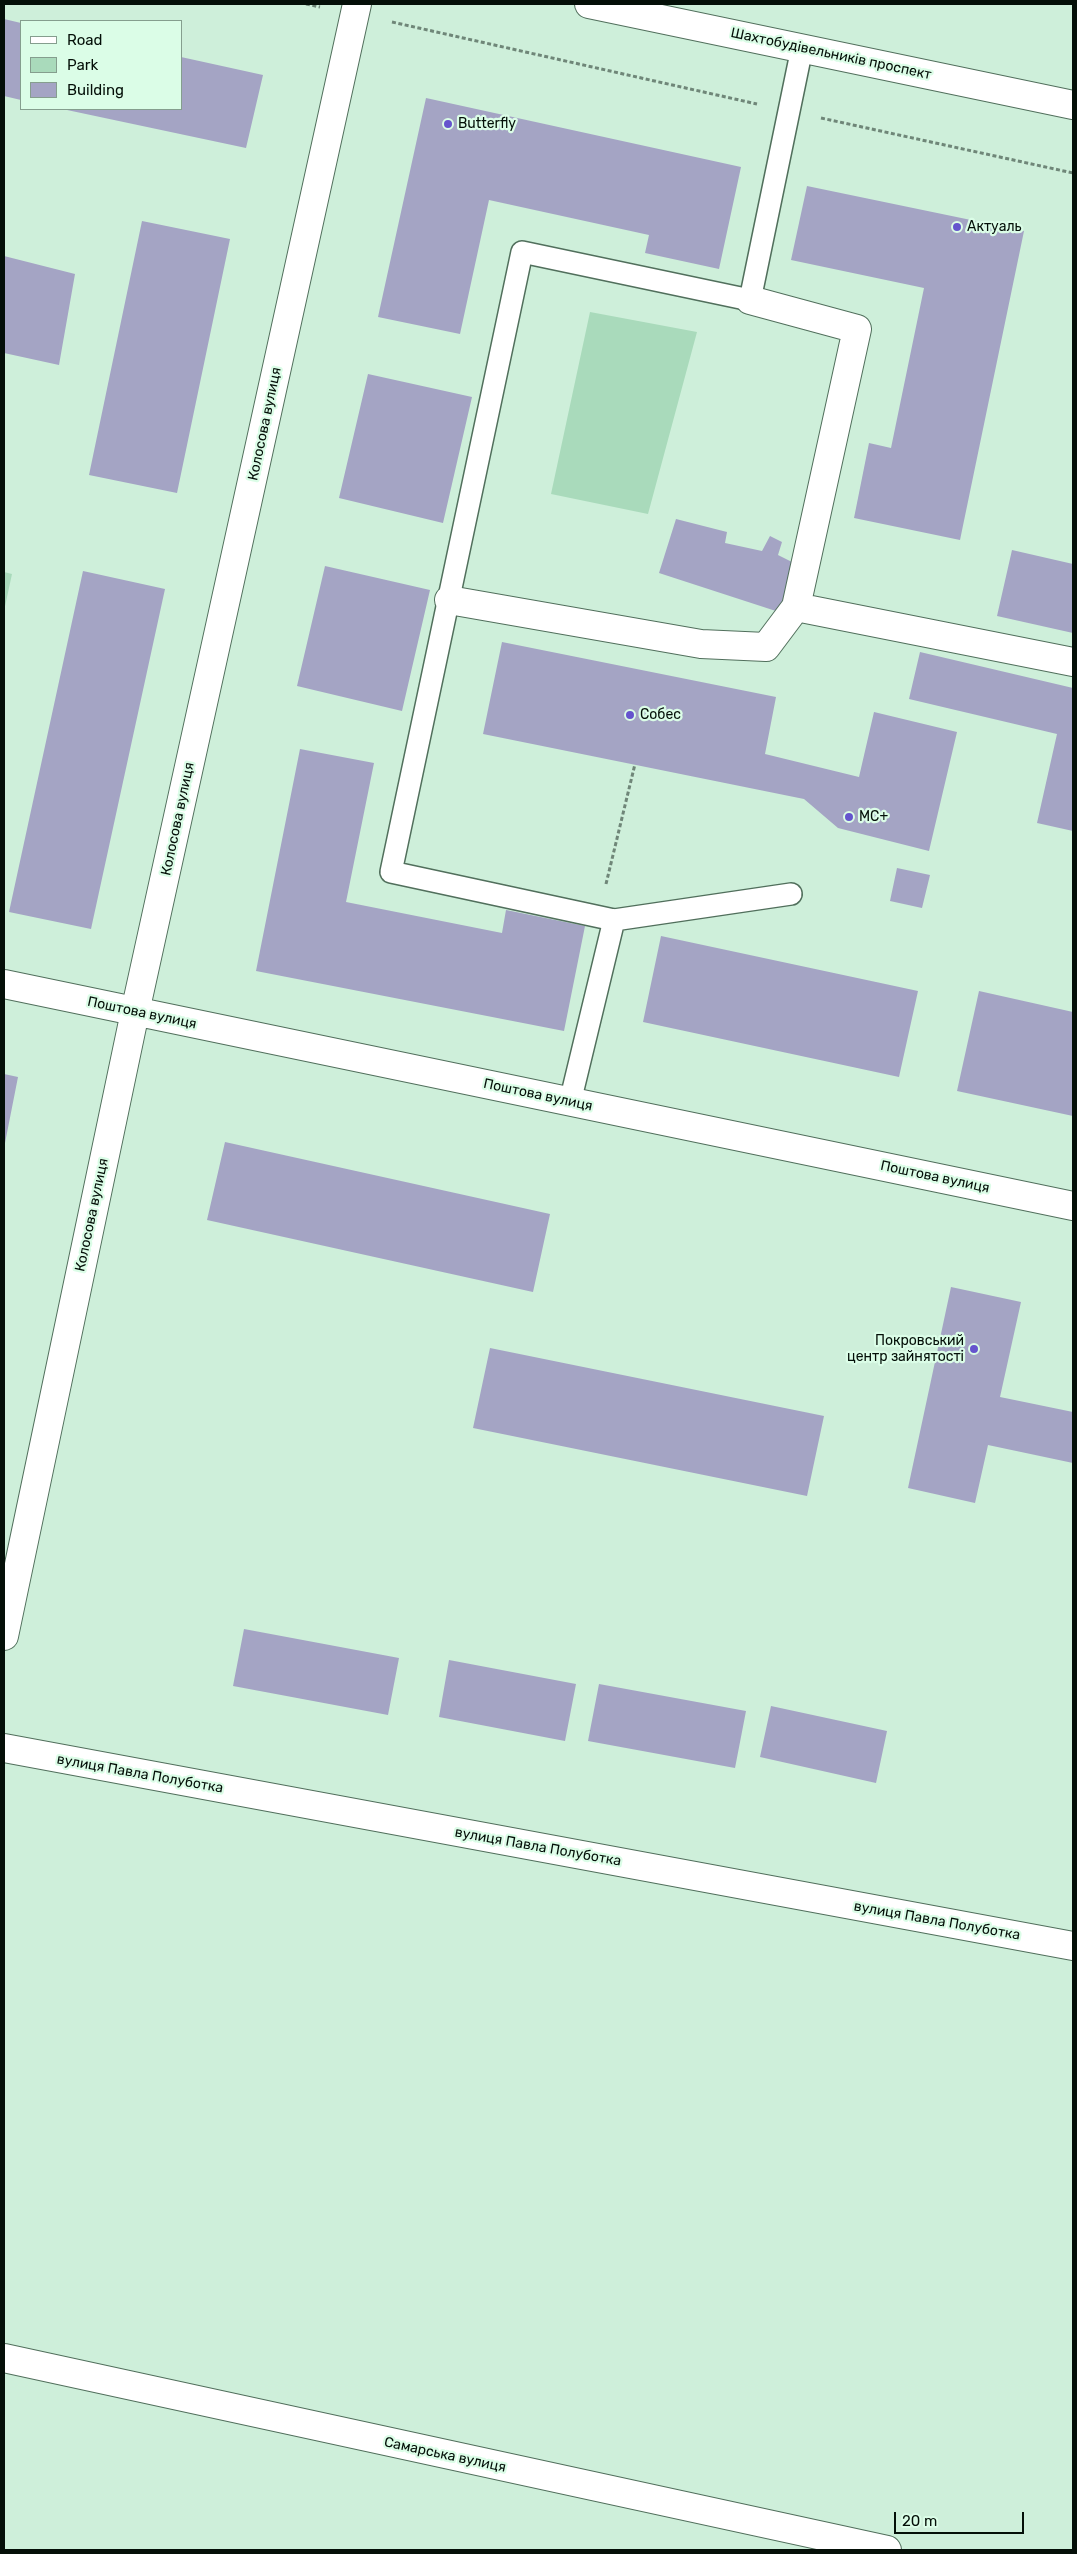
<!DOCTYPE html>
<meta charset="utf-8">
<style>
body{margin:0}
#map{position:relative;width:1077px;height:2554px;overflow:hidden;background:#ceefda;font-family:Rubik,sans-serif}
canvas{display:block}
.frame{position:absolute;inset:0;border:5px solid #040f08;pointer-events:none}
.legend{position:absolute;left:20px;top:20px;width:162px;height:90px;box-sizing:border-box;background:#dbfde7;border:1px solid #859e8e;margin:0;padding:6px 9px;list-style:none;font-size:15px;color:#040f08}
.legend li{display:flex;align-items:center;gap:10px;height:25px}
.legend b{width:25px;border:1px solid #859e8e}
.scale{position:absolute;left:894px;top:2512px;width:130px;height:22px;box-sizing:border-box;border:2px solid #040f08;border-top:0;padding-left:6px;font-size:15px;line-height:18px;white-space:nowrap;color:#040f08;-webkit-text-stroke:4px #dbfde7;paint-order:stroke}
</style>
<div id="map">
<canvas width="1077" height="2554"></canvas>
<div class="frame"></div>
<ul class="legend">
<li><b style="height:6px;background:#fff"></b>Road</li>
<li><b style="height:14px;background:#a9dabb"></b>Park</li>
<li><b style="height:14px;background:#a4a4c4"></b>Building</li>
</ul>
<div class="scale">20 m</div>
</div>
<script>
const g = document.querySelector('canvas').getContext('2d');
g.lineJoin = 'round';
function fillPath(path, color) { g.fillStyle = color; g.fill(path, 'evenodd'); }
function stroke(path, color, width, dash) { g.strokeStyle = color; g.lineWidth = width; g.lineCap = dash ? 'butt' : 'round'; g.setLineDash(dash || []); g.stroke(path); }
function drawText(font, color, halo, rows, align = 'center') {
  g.font = font + ' Rubik,sans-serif'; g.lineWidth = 4.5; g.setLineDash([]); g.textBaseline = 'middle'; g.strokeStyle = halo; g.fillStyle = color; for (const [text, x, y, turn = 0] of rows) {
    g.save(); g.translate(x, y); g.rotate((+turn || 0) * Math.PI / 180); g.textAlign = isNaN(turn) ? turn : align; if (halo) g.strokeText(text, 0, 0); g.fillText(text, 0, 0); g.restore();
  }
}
fillPath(new Path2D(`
 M 590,312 L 697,332 L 648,514 L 551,494 Z
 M 4,572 L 12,574 L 4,611 Z`), '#a9dabb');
fillPath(new Path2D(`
 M 4,19 L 21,23 L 21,100 L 4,96 Z
 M 181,57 L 263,75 L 246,148 L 67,110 L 181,109 Z
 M 426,98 L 741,167 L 719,269 L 645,253 L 649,235 L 489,200 L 460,334 L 378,317 Z
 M 807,186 L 1024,231 L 960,540 L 854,518 L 869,443 L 891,448 L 924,288 L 791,260 Z
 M 142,221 L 230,239 L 177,493 L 89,475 Z
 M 4,256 L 75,274 L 59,365 L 4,353 Z
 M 368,374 L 472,397 L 443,523 L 339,498 Z
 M 676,519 L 727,532 L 725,543 L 762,551 L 770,536 L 782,542 L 778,555 L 798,565 L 782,613 L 659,573 Z
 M 1012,550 L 1073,564 L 1073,633 L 997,616 Z
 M 325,566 L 430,590 L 402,711 L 297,686 Z
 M 83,571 L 165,589 L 91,929 L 9,912 Z
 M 502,642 L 776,697 L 765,754 L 859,777 L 874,712 L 957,732 L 929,851 L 838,828 L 804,799 L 483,734 Z
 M 920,652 L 1073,688 L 1073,831 L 1037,823 L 1057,734 L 909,699 Z
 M 300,749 L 374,763 L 346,902 L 502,933 L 506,910 L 585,926 L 564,1031 L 256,971 Z
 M 897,868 L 930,875 L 922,908 L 890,901 Z
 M 661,936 L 918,991 L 899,1077 L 643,1022 Z
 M 979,991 L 1073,1012 L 1073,1116 L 957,1091 Z
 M 4,1074 L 18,1077 L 5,1143 L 4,1143 Z
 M 225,1142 L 550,1214 L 533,1292 L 207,1220 Z
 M 951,1287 L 1021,1302 L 1000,1397 L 1073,1412 L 1073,1463 L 988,1445 L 975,1503 L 908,1488 Z
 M 490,1348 L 824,1416 L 807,1496 L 473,1428 Z
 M 244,1629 L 399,1658 L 388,1715 L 233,1686 Z
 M 449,1660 L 576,1684 L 565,1741 L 439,1717 Z
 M 599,1684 L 746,1711 L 735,1768 L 588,1741 Z
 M 771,1706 L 887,1731 L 876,1783 L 760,1757 Z`), '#a4a4c4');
const service = new Path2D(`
 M 614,920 L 391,872 L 522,252 L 750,300 L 802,48
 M 570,1102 L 614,920 L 791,894`);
const minor = new Path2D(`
 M 589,4 L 1073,105
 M 750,300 L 857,329 L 796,607 L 1073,662
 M 449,600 L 701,644 L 766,647 L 796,607
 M 4,984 L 1073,1206
 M 4,1636 L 135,1012 L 357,4
 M 4,1748 L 1073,1946
 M 4,2358 L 887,2550`);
stroke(service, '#516f5c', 24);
stroke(minor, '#516f5c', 30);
stroke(new Path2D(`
 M 306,4 L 320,7
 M 392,22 L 757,104
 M 821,118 L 1073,173
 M 606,884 L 635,764`), '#6f8678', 3, [4, 2.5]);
stroke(service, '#fff', 21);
stroke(minor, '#fff', 28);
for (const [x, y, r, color] of [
 [448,124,5,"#6554cd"],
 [957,227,5,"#6554cd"],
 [630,715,5,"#6554cd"],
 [849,817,5,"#6554cd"],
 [974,1349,5,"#6554cd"]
]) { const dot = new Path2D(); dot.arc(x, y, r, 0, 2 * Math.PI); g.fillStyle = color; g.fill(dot); stroke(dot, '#dbfde7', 2); }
drawText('14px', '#040f08', '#dbfde7', [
 ["Шахтобудівельників проспект",831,54,12],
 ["Колосова вулиця",265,424,-78],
 ["Колосова вулиця",178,819,-78],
 ["Поштова вулиця",142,1013,12],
 ["Поштова вулиця",538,1095,12],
 ["Поштова вулиця",935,1177,12],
 ["Колосова вулиця",92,1215,-78],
 ["вулиця Павла Полуботка",140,1774,10],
 ["вулиця Павла Полуботка",538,1847,10],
 ["вулиця Павла Полуботка",937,1921,10],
 ["Самарська вулиця",445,2455,12]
]);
drawText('14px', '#040f08', '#dbfde7', [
 ["Butterfly",458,124],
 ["Актуаль",967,227],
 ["Собес",640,715],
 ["МС+",859,817],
 ["Покровський",964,1341,"right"],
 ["центр зайнятості",964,1357,"right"]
], 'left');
</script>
